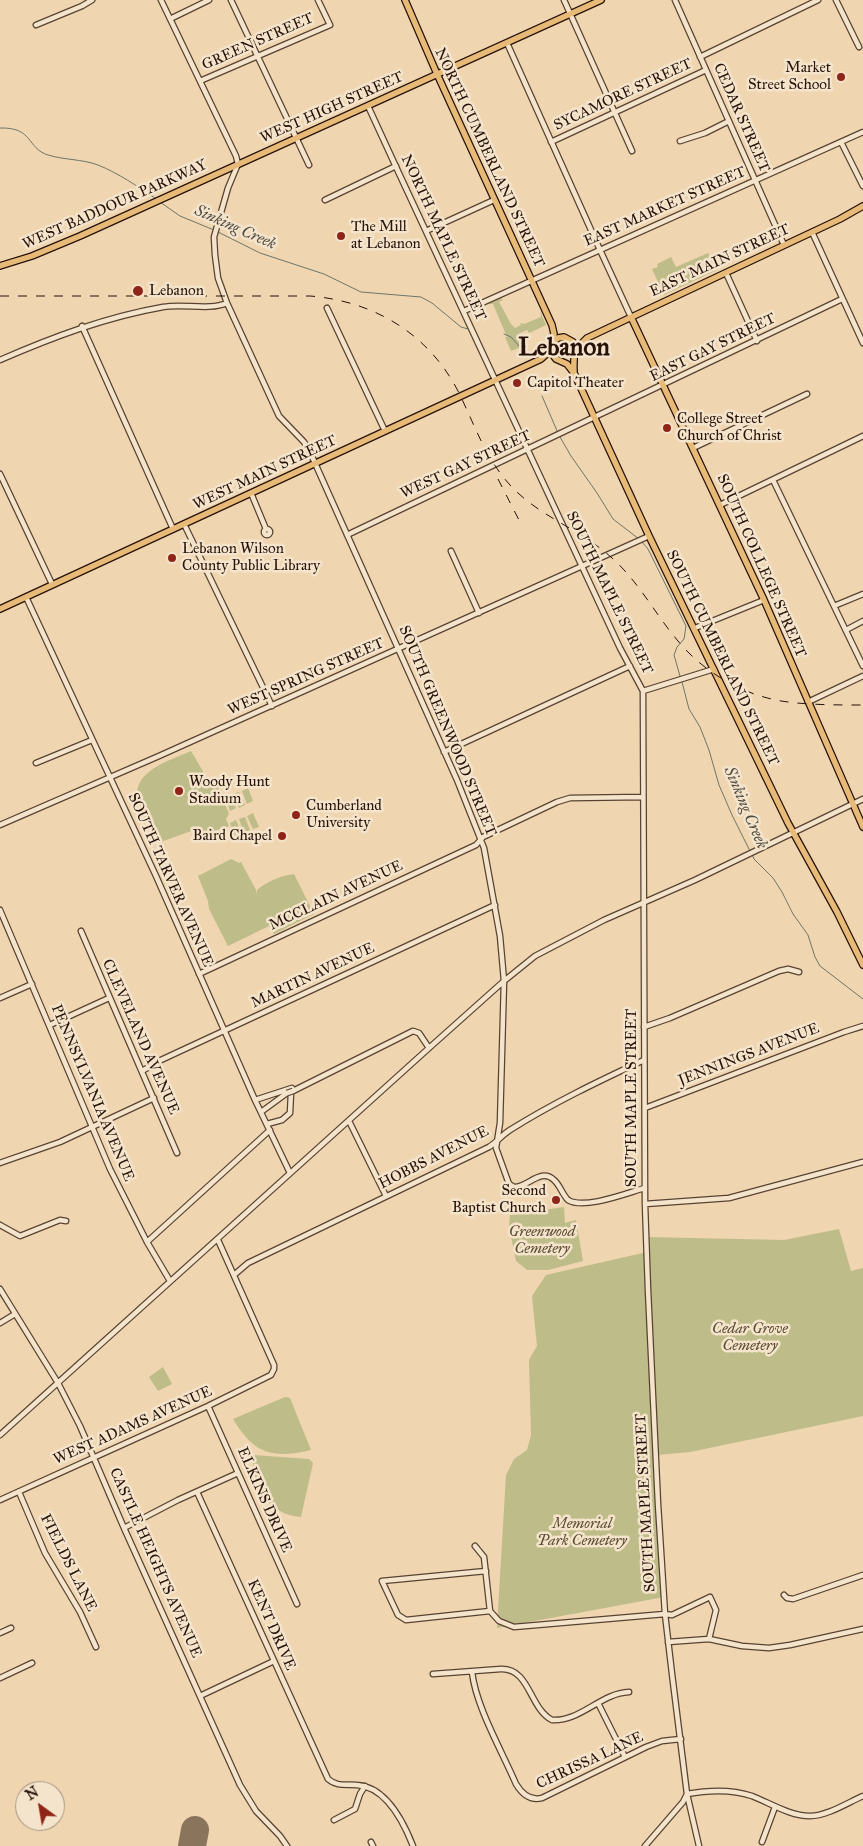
<!DOCTYPE html>
<style>
body{margin:0}
#map{position:relative;width:863px;height:1846px;overflow:hidden;background:#efd5b0;font-family:"IM FELL Great Primer",serif}
canvas{display:block}
.north{position:absolute;left:15px;top:1781px;width:50px;height:50px;box-sizing:border-box;background:#f5e4cc;border:1px solid #a2907e;border-radius:50%;rotate:328deg;font-size:14px;font-weight:700;line-height:20px;text-align:center;color:#261208}
.north::after{content:'';display:block;margin:auto;width:18px;height:22px;background:#8f2418;clip-path:polygon(50% 0,100% 100%,50% 72%,0 100%)}
</style>
<div id="map">
<canvas width="863" height="1846"></canvas>
<div class="north">N</div>
</div>
<script>
const g = document.querySelector('canvas').getContext('2d');
g.lineJoin = 'round';
function fillPath(path, color) { g.fillStyle = color; g.fill(path, 'evenodd'); }
function stroke(path, color, width, dash) { g.strokeStyle = color; g.lineWidth = width; g.lineCap = dash ? 'butt' : 'round'; g.setLineDash(dash || []); g.stroke(path); }
function drawText(font, color, halo, rows, align = 'center') {
  g.font = font + ' "IM FELL Great Primer",serif'; g.lineWidth = 5; g.setLineDash([]); g.textBaseline = 'middle'; g.strokeStyle = halo; g.fillStyle = color; for (const [text, x, y, turn = 0] of rows) {
    g.save(); g.translate(x, y); g.rotate((+turn || 0) * Math.PI / 180); g.textAlign = isNaN(turn) ? turn : align; if (halo) g.strokeText(text, 0, 0); g.fillText(text, 0, 0); g.restore();
  }
}
fillPath(new Path2D(`
 M 708,253 L 717,270 L 664,295 L 652,269 L 658,267 L 657,264 L 671,257 L 676,267 Z
 M 501,298 L 503,300 L 499,302 L 511,324 L 515,328 L 521,325 L 520,323 L 524,324 L 541,317 L 540,311 L 546,325 L 529,333 L 527,330 L 518,334 L 520,339 L 518,340 L 521,347 L 511,351 L 505,337 L 507,337 L 493,304 L 488,304 Z
 M556 349a7 7 0 1 1 14 0a7 7 0 1 1-14 0Z
 M 191,751 L 207,778 L 215,780 L 229,814 L 226,819 L 229,826 L 197,837 L 194,830 L 158,843 C 153,832 141,812 138,800 C 131,771 171,760 191,751 Z
 M 248,788 L 253,801 L 247,804 L 242,791 Z
 M 239,792 L 245,805 L 239,808 L 233,794 Z
 M 231,795 L 236,808 L 230,811 L 225,797 Z
 M 253,813 L 259,827 L 253,829 L 247,816 Z
 M 245,817 L 250,830 L 244,833 L 239,819 Z
 M 236,820 L 242,834 L 235,836 L 230,823 Z
 M 231,859 L 239,863 L 241,862 L 256,890 L 256,895 L 257,890 C 268,881 280,876 294,874 L 314,914 L 274,934 L 269,926 L 228,946 L 209,909 L 208,901 L 198,876 Z
 M 564,1207 L 565,1223 L 576,1220 L 583,1261 L 548,1270 L 527,1270 L 516,1261 L 509,1227 L 510,1215 Z
 M 839,1229 L 851,1271 L 863,1268 L 863,1416 L 690,1452 L 657,1455 L 664,1597 L 497,1628 L 506,1475 L 514,1459 L 527,1450 L 531,1435 L 529,1360 L 537,1346 L 532,1296 L 546,1275 L 647,1252 L 646,1237 L 784,1240 Z
 M 163,1367 L 172,1384 L 158,1391 L 149,1377 Z
 M 285,1397 L 290,1398 L 311,1450 C 272,1459 254,1454 233,1419 Z
 M 253,1455 L 309,1459 L 313,1463 L 301,1517 C 269,1515 251,1486 253,1455 Z`), '#bebc88');
stroke(new Path2D(`
 M 0,128 C 34,127 26,148 48,155 C 64,160 82,159 98,165 C 118,173 137,186 155,198
 M 160,202 L 180,216 L 214,230
 M 218,232 L 260,253 L 324,274 L 361,292 L 421,297 L 432,303 L 461,327 L 468,329
 M 504,334 L 511,337 L 519,346
 M 542,396 L 558,433
 M 560,437 L 571,456 L 597,493 L 613,519 L 639,539
 M 642,542 L 648,549 L 686,626 L 684,639 L 677,647 L 674,655 L 680,676
 M 682,682 L 689,709 L 700,727 L 709,750 L 719,785 L 732,815 L 750,851
 M 752,854 L 754,859 L 773,878 L 782,892 L 793,914 L 808,935 L 815,957 L 820,966 L 863,999`), '#6c766a', 1);
stroke(new Path2D(`
 M 192,1846 L 195,1830`), '#8a745c', 28);
const minor = new Path2D(`
 M 161,0 L 236,156 L 238,164 L 228,188 L 214,237 L 215,255 L 218,278 L 227,303 L 279,416 L 304,442 L 310,452 L 457,780 L 484,848 L 500,936 L 504,981 L 500,1123 L 496,1148 L 509,1184 L 514,1187 C 527,1188 541,1167 554,1180 C 560,1185 562,1194 568,1200 C 584,1210 627,1193 645,1188
 M 231,0 L 309,165
 M 564,0 L 632,151
 M 675,0 L 784,245
 M 836,0 L 859,47
 M 170,19 L 209,0
 M 36,25 L 82,6 L 92,0
 M 507,43 L 600,250 L 631,317
 M 700,57 L 818,0
 M 200,81 L 330,25 L 318,0
 M 368,106 C 451,287 536,467 620,648 L 643,691 L 645,1204 L 648,1290 L 658,1504 L 665,1614 L 672,1674 L 687,1794 L 699,1846
 M 680,141 L 705,133 L 729,121
 M 551,142 L 706,70
 M 841,142 L 863,186
 M 325,200 L 396,166
 M 426,231 L 494,200
 M 812,232 L 863,343
 M 726,273 L 757,341
 M 327,308 L 385,431
 M 464,311 L 863,132
 M 82,326 L 173,529
 M 0,360 C 53,337 106,317 163,307 C 184,303 208,311 227,303
 M 693,448 L 807,394
 M 0,474 L 52,584
 M 773,480 L 863,666
 M 251,493 L 266,529
 M 720,505 L 863,436
 M 184,524 L 272,706
 M264 532a3 3 0 1 1 6 0a3 3 0 1 1-6 0Z
 M 347,535 L 842,299
 M 451,551 L 479,613
 M 26,597 L 156,876 L 255,1100 L 290,1173
 M 834,606 L 863,594
 M 695,628 L 764,600
 M 846,630 L 863,621
 M 643,691 L 714,669
 M 808,702 L 863,676
 M 444,752 L 630,666
 M 36,763 L 92,740
 M 0,825 L 159,756 L 649,536
 M 0,910 L 110,1169 L 147,1242 L 170,1281
 M 81,931 L 177,1153
 M 199,974 L 476,845 L 483,837 L 557,802 L 570,798 L 643,797
 M 0,998 L 32,984
 M 50,1025 L 109,998
 M 644,1027 L 670,1018 L 779,971 L 788,969 L 799,972
 M 142,1071 L 161,1060 L 495,905
 M 293,1091 L 413,1031 L 419,1033 L 429,1048
 M 255,1100 L 292,1088
 M 645,1108 L 844,1032 L 863,1026
 M 261,1112 L 287,1093
 M 349,1121 L 386,1196
 M 267,1124 L 282,1120 L 290,1113 L 291,1093 L 290,1089
 M 0,1163 L 60,1142 L 154,1098
 M 645,1204 L 729,1198 L 863,1162
 M 0,1225 L 20,1236 L 60,1220 L 66,1221
 M 147,1242 L 270,1130
 M 234,1275 L 248,1263 L 489,1147 C 497,1142 502,1135 510,1130 C 553,1103 599,1081 644,1060
 M 0,1289 L 58,1383 L 80,1426 L 124,1528 L 240,1785 L 256,1811 L 280,1836 L 287,1846
 M 0,1323 L 15,1314
 M 208,1406 L 297,1604
 M 0,1435 L 429,1048 L 504,981 L 535,956 L 604,920 L 695,880 L 863,799
 M 19,1492 L 45,1553 L 80,1612 L 96,1647
 M 197,1492 L 328,1779 C 337,1787 346,1784 357,1785 C 387,1787 404,1823 413,1846
 M 0,1500 L 208,1406 L 271,1375 L 274,1369 L 274,1365 L 218,1240
 M 124,1528 L 178,1500 L 238,1473
 M 475,1546 L 484,1557 L 490,1611
 M 486,1571 L 382,1581 L 398,1615 L 406,1620 L 490,1611
 M 784,1595 L 787,1598 L 793,1599 L 863,1575
 M 490,1611 L 499,1621 L 514,1627 L 665,1614 L 672,1615 L 710,1597 L 716,1610 L 709,1639
 M 0,1633 L 11,1628
 M 668,1642 L 709,1639 L 742,1646 L 769,1648 L 790,1645 L 863,1629
 M 472,1672 C 476,1707 502,1751 516,1784 C 522,1794 530,1801 542,1798 L 646,1747 L 662,1741 L 681,1739
 M 433,1674 L 501,1669 C 530,1668 529,1708 552,1720 C 580,1722 601,1693 629,1692
 M 0,1678 L 32,1663
 M 200,1696 L 274,1661
 M 598,1703 L 625,1757
 M 334,1820 L 355,1809 L 360,1794 L 365,1786
 M 371,1842 L 373,1846
 M 762,1842 L 775,1807
 M 645,1846 L 683,1802 L 687,1794 C 709,1790 731,1789 752,1796 C 770,1803 790,1816 810,1816 C 827,1816 847,1803 863,1796`);
const major = new Path2D(`
 M 405,0 L 437,74 L 552,325 L 554,334 L 551,347 L 553,355 L 556,359 L 567,364 L 574,373 L 649,536 L 788,823 L 837,912 L 863,965
 M 0,266 L 32,256 L 80,236 L 601,0
 M 631,317 L 764,600 L 863,827
 M 553,342 L 558,338 L 564,337 L 573,342 C 576,349 573,362 574,371
 M 575,350 L 587,338 L 840,219 L 863,206
 M 0,609 L 541,359 L 551,350`);
stroke(minor, '#584332', 7);
stroke(major, '#261208', 8);
stroke(minor, '#f5e4cc', 4.5);
stroke(major, '#e8ba78', 5.5);
stroke(new Path2D(`
 M 0,296 L 310,296 C 373,301 428,333 458,391 C 473,421 483,452 504,478 C 533,515 578,527 612,558 C 639,582 655,614 678,641 C 704,673 746,697 788,702 C 812,705 838,705 863,705
 M 498,479 L 520,522`), '#261208', 1, [9, 9]);
const minorBridge = new Path2D(`
 M 287,1093 L 293,1091`);
stroke(minorBridge, '#584332', 7, []);
stroke(minorBridge, '#f5e4cc', 4.5);
for (const [x, y, r, color] of [
 [841,77,5,"#8f2418"],
 [341,236,5,"#8f2418"],
 [138,291,6,"#8f2418"],
 [517,383,5,"#8f2418"],
 [667,428,5,"#8f2418"],
 [172,558,5,"#8f2418"],
 [179,791,5,"#8f2418"],
 [296,815,5,"#8f2418"],
 [282,836,5,"#8f2418"],
 [556,1200,5,"#8f2418"]
]) { const dot = new Path2D(); dot.arc(x, y, r, 0, 2 * Math.PI); g.fillStyle = color; g.fill(dot); stroke(dot, '#f5e4cc', 2); }
drawText('15px', '#261208', '#f5e4cc', [
 ["GREEN STREET",258,42,-24],
 ["SYCAMORE STREET",623,95,-25],
 ["WEST HIGH STREET",332,108,-24],
 ["CEDAR STREET",741,118,66],
 ["NORTH CUMBERLAND STREET",489,158,65],
 ["WEST BADDOUR PARKWAY",115,205,-24],
 ["EAST MARKET STREET",665,207,-24],
 ["NORTH MAPLE STREET",443,238,65],
 ["EAST MAIN STREET",720,261,-25],
 ["EAST GAY STREET",713,348,-26],
 ["WEST GAY STREET",466,465,-25],
 ["WEST MAIN STREET",265,473,-25],
 ["SOUTH COLLEGE STREET",761,566,66],
 ["SOUTH MAPLE STREET",609,593,64],
 ["SOUTH CUMBERLAND STREET",722,658,64],
 ["WEST SPRING STREET",306,677,-24],
 ["SOUTH GREENWOOD STREET",447,731,67],
 ["SOUTH TARVER AVENUE",170,880,66],
 ["MCCLAIN AVENUE",336,896,-25],
 ["MARTIN AVENUE",313,976,-25],
 ["CLEVELAND AVENUE",140,1037,66],
 ["JENNINGS AVENUE",749,1055,-21],
 ["PENNSYLVANIA AVENUE",92,1093,67],
 ["SOUTH MAPLE STREET",632,1098,-90],
 ["HOBBS AVENUE",434,1158,-27],
 ["WEST ADAMS AVENUE",133,1426,-24],
 ["ELKINS DRIVE",264,1500,66],
 ["SOUTH MAPLE STREET",646,1503,-93],
 ["FIELDS LANE",68,1563,63],
 ["CASTLE HEIGHTS AVENUE",155,1563,66],
 ["KENT DRIVE",271,1625,66],
 ["CHRISSA LANE",590,1761,-25]
]);
drawText('15px', '#261208', '#f5e4cc', [
 ["Market",831,68,"right"],
 ["Street School",831,85,"right"],
 ["The Mill",351,227],
 ["at Lebanon",351,244],
 ["Lebanon",149,291],
 ["Capitol Theater",527,383],
 ["College Street",677,419],
 ["Church of Christ",677,436],
 ["Lebanon Wilson",182,549],
 ["County Public Library",182,566],
 ["Woody Hunt",189,782],
 ["Stadium",189,799],
 ["Cumberland",306,806],
 ["University",306,823],
 ["Baird Chapel",272,836,"right"],
 ["Second",546,1191,"right"],
 ["Baptist Church",546,1208,"right"]
], 'left');
drawText('italic 15px', '#5b4e35', '#f5e4cc', [
 ["Greenwood",542,1232],
 ["Cemetery",542,1249],
 ["Cedar Grove",750,1329],
 ["Cemetery",750,1346],
 ["Memorial",582,1524],
 ["Park Cemetery",582,1541]
]);
drawText('italic 16px', '#4f4c41', '#f5e4cc', [
 ["Sinking Creek",235,228,24],
 ["Sinking Creek",745,808,67]
]);
drawText('bold 25px', '#261208', '#f5e4cc', [
 ["Lebanon",564,349]
]);
</script>
